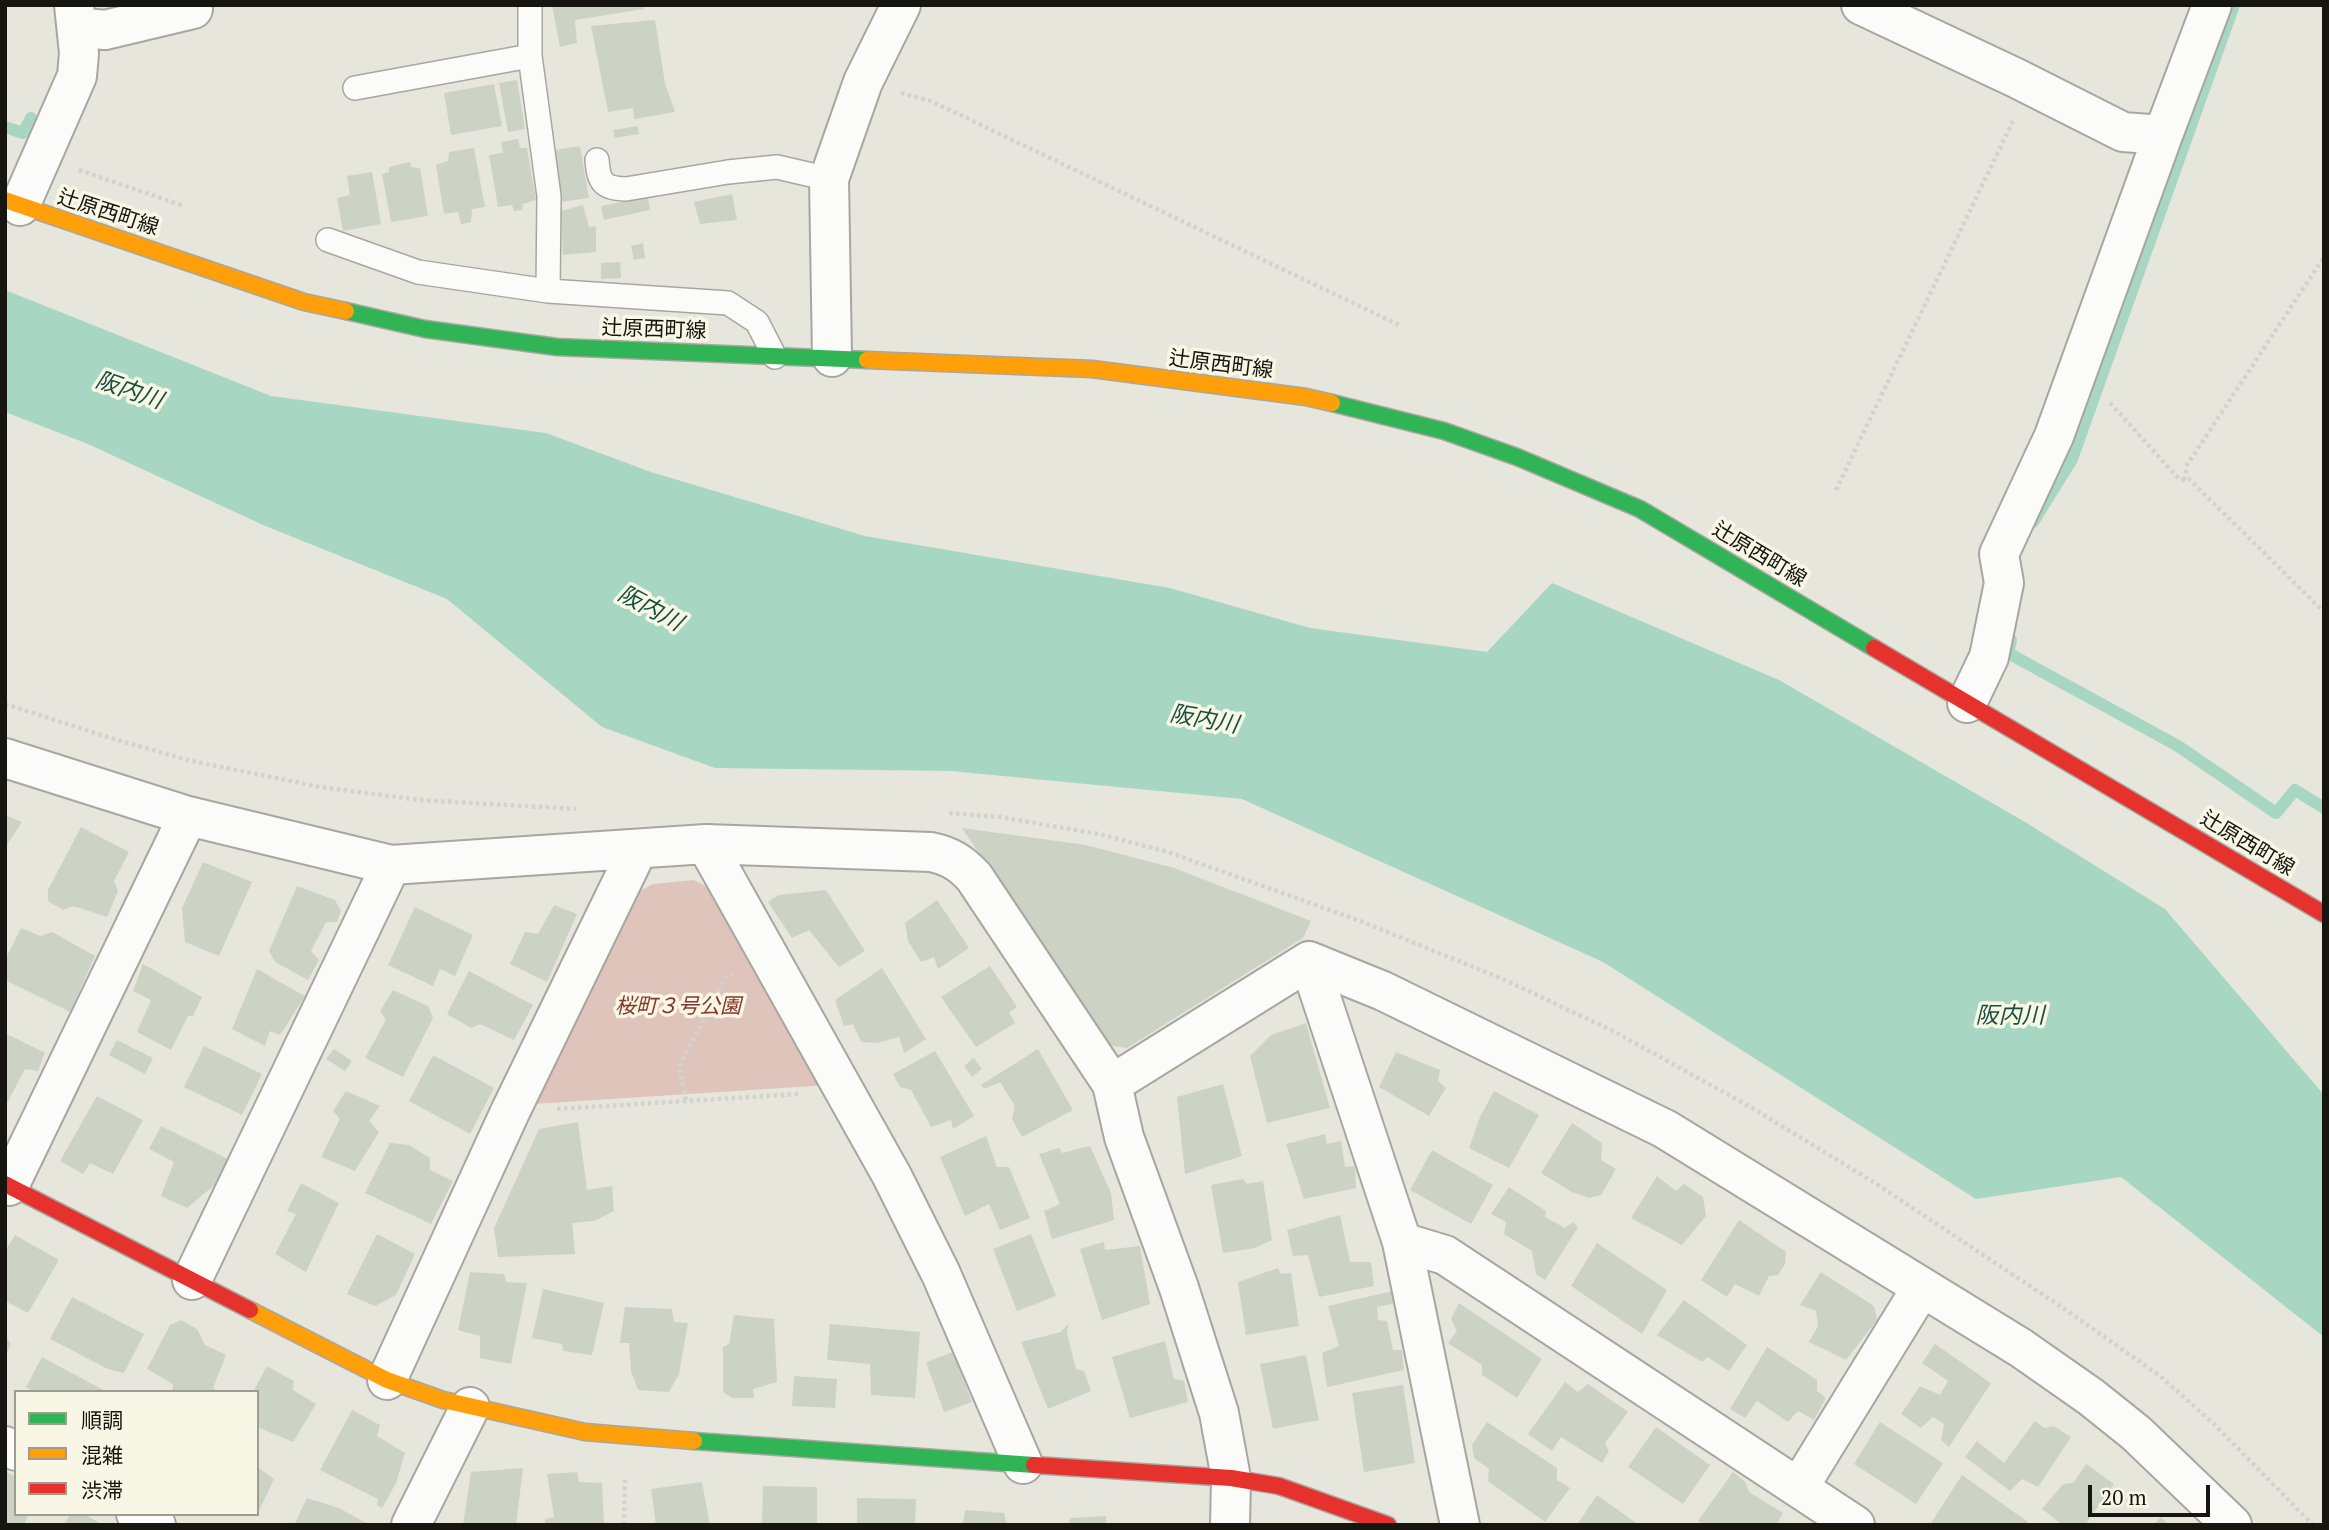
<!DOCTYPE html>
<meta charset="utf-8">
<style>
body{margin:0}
#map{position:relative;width:2329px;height:1530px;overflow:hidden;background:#e7e6dc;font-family:"PT Serif","Noto Sans JP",serif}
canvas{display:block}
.frame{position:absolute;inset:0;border:7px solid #16150f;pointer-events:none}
.legend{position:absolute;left:14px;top:1390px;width:245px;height:126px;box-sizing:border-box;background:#f8f6e5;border:2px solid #9e9c8f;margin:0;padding:9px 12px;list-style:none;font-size:21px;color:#16150f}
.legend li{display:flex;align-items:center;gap:14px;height:35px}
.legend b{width:35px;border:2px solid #9e9c8f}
.scale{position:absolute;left:2088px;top:1485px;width:122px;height:32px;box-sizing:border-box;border:4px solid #16150f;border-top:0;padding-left:9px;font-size:21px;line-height:24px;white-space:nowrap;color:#16150f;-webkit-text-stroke:5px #f8f6e5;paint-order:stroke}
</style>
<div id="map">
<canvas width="2329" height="1530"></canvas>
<div class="frame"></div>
<ul class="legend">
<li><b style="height:9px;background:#30b455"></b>順調</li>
<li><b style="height:9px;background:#ff9f0a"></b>混雑</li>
<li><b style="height:9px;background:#e5322d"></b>渋滞</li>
</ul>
<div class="scale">20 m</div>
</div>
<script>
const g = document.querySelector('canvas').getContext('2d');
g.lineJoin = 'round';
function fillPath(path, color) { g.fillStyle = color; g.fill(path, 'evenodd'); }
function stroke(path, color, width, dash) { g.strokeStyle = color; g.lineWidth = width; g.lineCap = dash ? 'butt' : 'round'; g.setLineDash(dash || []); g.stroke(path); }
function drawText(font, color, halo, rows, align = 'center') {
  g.font = font + ' "PT Serif","Noto Sans JP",serif'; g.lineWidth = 7; g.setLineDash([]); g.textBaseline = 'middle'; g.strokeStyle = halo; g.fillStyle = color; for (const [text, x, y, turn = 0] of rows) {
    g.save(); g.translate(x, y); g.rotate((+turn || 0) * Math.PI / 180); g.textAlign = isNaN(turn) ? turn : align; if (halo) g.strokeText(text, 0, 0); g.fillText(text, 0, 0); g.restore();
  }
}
fillPath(new Path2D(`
 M 694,880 L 716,892 L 828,1085 L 534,1104 L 635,894 L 653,884 Z`), '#dec4ba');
fillPath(new Path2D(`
 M 5,290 L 271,396 L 546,433 L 651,472 L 865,536 L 1170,588 L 1310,628 L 1487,652 L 1552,583 L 1779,680 L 2025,822 L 2165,909 L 2324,1095 L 2324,1337 L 2121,1177 L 1976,1199 L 1603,962 L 1242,799 L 951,771 L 715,768 L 602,727 L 447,599 L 263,525 L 88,444 L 5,412 Z`), '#a7d7c3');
stroke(new Path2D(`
 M 5,127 L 23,133 L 31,118
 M 2033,522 L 2072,459 L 2234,5
 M 2011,640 L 2008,653 L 2178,746 L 2276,813 L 2295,790 L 2324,808`), '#a7d7c3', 12);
fillPath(new Path2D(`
 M 552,5 L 643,5 L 644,9 L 575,20 L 577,43 L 560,47 Z
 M 655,20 L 665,83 L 675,112 L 634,119 L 633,108 L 608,112 L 591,26 Z
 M 517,80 L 525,129 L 508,132 L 499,83 Z
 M 494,84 L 502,126 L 451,135 L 444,93 Z
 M 638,126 L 639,134 L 615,138 L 613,130 Z
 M 518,139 L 520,148 L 527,148 L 536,200 L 523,204 L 522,210 L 514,211 L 512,205 L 498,207 L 489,155 L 503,153 L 501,142 Z
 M 580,146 L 589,198 L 561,202 L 555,150 Z
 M 474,148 L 485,207 L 472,209 L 471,222 L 461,224 L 458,212 L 444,214 L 436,165 L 448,161 L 449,152 Z
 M 410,162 L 411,167 L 420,168 L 428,216 L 391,222 L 382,174 L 389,172 L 389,167 Z
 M 372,172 L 381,224 L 343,231 L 337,198 L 350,195 L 347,176 Z
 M 732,194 L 737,220 L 700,224 L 694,202 Z
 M 648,197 L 650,210 L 604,220 L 601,206 Z
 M 583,205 L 589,227 L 596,226 L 596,252 L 563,255 L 561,211 Z
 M 643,243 L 645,258 L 634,260 L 631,246 Z
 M 620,262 L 621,278 L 601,279 L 601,263 Z
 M 5,815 L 22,822 L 5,848 Z
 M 81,827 L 129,852 L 114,881 L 118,891 L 107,917 L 73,906 L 63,910 L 48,901 L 48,890 Z
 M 962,828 L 1086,845 L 1174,868 L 1311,921 L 1303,938 L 1127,1048 L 1108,1045 Z
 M 203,862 L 252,882 L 219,956 L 185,942 L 182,908 Z
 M 297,886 L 335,900 L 341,911 L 337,922 L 326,922 L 311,951 L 319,960 L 308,980 L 275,962 L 269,951 Z
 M 826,890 L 865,951 L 839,967 L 809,930 L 792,938 L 768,902 L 779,895 Z
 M 937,900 L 969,948 L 938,969 L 934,957 L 921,962 L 908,941 L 905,923 Z
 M 554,905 L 577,914 L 547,982 L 510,964 L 525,932 L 538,934 Z
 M 415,907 L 473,935 L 455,976 L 440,969 L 433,986 L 388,965 Z
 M 21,928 L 40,936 L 52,932 L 95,956 L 70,1012 L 5,980 L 5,960 Z
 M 143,964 L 202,997 L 193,1016 L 188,1016 L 171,1050 L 137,1032 L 151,1000 L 133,991 Z
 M 990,966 L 1017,1007 L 1009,1012 L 1015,1023 L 976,1047 L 941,997 Z
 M 882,968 L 926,1039 L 904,1053 L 899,1037 L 877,1043 L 861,1042 L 853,1024 L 844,1026 L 835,1000 Z
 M 257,969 L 305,996 L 280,1035 L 270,1031 L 265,1046 L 232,1029 Z
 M 469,971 L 533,1005 L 514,1040 L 480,1024 L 471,1028 L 447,1014 Z
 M 393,990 L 428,1006 L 433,1018 L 403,1077 L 365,1058 L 386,1020 L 380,1011 Z
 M 1306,1023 L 1330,1108 L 1267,1123 L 1250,1056 L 1271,1035 Z
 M 5,1033 L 45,1053 L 38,1071 L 25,1069 L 5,1107 Z
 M 117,1040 L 153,1058 L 145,1074 L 109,1055 Z
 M 204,1046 L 262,1074 L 242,1115 L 184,1087 Z
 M 334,1049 L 352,1061 L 345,1071 L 326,1059 Z
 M 1038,1049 L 1073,1110 L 1022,1137 L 1012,1119 L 1015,1106 L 1000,1082 L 984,1089 L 981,1085 Z
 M 935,1051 L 974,1116 L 953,1129 L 951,1120 L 931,1127 L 911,1090 L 900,1087 L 893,1074 Z
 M 1396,1052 L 1440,1070 L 1438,1081 L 1446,1088 L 1429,1116 L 1379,1087 Z
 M 433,1055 L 494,1088 L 470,1134 L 409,1101 Z
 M 974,1058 L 982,1069 L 972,1077 L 964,1066 Z
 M 1223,1084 L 1242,1156 L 1185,1174 L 1177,1097 Z
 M 346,1091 L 380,1106 L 369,1121 L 379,1132 L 355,1171 L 321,1157 L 340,1119 L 333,1111 Z
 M 1494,1091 L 1539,1115 L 1509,1168 L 1469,1148 L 1480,1117 Z
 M 97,1096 L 143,1120 L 113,1174 L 90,1163 L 83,1174 L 60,1161 Z
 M 578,1122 L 587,1190 L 612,1186 L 614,1211 L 594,1221 L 572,1223 L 575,1254 L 498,1257 L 494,1228 L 539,1129 Z
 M 1572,1123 L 1602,1143 L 1601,1160 L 1616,1169 L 1601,1195 L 1589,1198 L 1572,1192 L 1541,1173 Z
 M 161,1126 L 228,1159 L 217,1183 L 187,1208 L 161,1196 L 174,1162 L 149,1149 Z
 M 1325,1134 L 1327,1144 L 1341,1141 L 1345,1167 L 1355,1166 L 1356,1188 L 1304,1199 L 1286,1144 Z
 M 986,1136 L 997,1167 L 1009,1167 L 1030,1218 L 1000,1230 L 989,1204 L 965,1216 L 940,1157 Z
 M 390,1143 L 409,1145 L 430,1158 L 430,1170 L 453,1181 L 431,1224 L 365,1193 Z
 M 1090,1146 L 1111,1193 L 1114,1220 L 1052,1239 L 1044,1211 L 1060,1204 L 1039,1154 L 1059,1148 L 1062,1153 Z
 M 1432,1150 L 1493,1185 L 1471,1224 L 1410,1190 Z
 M 1657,1176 L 1676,1191 L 1684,1184 L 1703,1197 L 1706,1216 L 1682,1245 L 1631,1218 Z
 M 1243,1179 L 1247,1184 L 1263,1181 L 1272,1240 L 1255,1248 L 1223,1253 L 1211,1185 Z
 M 301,1183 L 339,1203 L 306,1272 L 275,1254 L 296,1214 L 287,1211 Z
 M 1509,1187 L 1546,1211 L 1545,1217 L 1565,1228 L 1573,1222 L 1578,1227 L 1545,1280 L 1536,1274 L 1532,1251 L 1504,1234 L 1506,1222 L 1491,1214 Z
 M 1340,1215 L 1350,1262 L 1371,1262 L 1374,1286 L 1319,1297 L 1308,1255 L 1293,1256 L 1287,1230 Z
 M 1739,1220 L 1786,1252 L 1785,1264 L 1778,1275 L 1769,1276 L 1759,1296 L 1735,1284 L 1727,1297 L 1701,1280 Z
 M 377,1234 L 415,1254 L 396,1295 L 375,1306 L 347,1294 Z
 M 1031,1234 L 1056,1296 L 1017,1311 L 993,1249 Z
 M 15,1235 L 59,1260 L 28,1313 L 5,1301 L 5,1251 Z
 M 1104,1242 L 1105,1250 L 1140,1246 L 1150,1304 L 1102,1320 L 1080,1249 Z
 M 1597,1243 L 1667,1290 L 1642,1334 L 1571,1286 Z
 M 1278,1268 L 1281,1274 L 1291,1273 L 1299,1326 L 1246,1335 L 1238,1282 Z
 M 470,1272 L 504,1274 L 506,1282 L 527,1283 L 511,1364 L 480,1358 L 480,1336 L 458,1330 Z
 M 1821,1272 L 1874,1306 L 1877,1320 L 1846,1360 L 1809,1342 L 1818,1326 L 1816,1311 L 1800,1305 Z
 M 543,1289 L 604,1303 L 592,1355 L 563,1351 L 562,1344 L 532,1338 Z
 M 1393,1291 L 1396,1303 L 1377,1307 L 1378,1320 L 1387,1321 L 1393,1350 L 1402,1350 L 1404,1370 L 1327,1387 L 1322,1353 L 1339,1346 L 1328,1306 Z
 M 72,1297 L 144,1334 L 124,1373 L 108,1369 L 50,1339 Z
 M 1684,1300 L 1747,1345 L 1729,1371 L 1708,1357 L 1702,1362 L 1657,1335 Z
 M 1459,1303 L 1542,1359 L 1517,1398 L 1482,1375 L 1482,1365 L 1448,1343 L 1457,1331 L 1451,1319 Z
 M 625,1307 L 672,1309 L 674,1322 L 688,1323 L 679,1374 L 669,1392 L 638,1390 L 631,1371 L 629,1343 L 620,1343 Z
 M 734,1315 L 774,1319 L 777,1382 L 753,1389 L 754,1398 L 732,1398 L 723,1392 L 723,1347 L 729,1344 Z
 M 181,1320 L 197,1329 L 205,1345 L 226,1355 L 213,1388 L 218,1392 L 172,1392 L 173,1384 L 147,1369 L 170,1325 Z
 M 1069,1323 L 1067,1333 L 1076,1369 L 1084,1371 L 1091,1391 L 1048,1409 L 1021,1342 L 1061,1332 Z
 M 830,1324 L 920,1332 L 915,1398 L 871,1395 L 870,1364 L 827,1360 Z
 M 5,1335 L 11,1344 L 5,1356 Z
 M 1165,1341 L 1174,1379 L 1184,1381 L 1188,1402 L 1130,1418 L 1112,1357 Z
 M 1935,1344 L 1991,1383 L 1949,1447 L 1941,1440 L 1944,1424 L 1933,1417 L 1921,1428 L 1901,1414 L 1920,1386 L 1940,1395 L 1948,1381 L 1922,1363 Z
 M 1767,1347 L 1817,1380 L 1817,1391 L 1826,1398 L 1814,1420 L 1798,1411 L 1788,1422 L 1757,1401 L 1745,1418 L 1730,1409 Z
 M 953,1352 L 972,1402 L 944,1412 L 926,1362 Z
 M 1306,1355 L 1319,1420 L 1273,1429 L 1260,1364 Z
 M 42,1357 L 107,1392 L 34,1392 L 26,1387 Z
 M 267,1366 L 294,1381 L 293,1390 L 316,1404 L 293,1442 L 257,1427 L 257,1392 L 253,1392 Z
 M 794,1376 L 837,1379 L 835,1408 L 792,1406 Z
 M 1565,1382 L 1578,1392 L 1588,1384 L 1628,1412 L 1605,1443 L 1609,1451 L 1602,1463 L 1561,1437 L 1552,1451 L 1528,1434 Z
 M 1403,1385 L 1415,1463 L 1364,1472 L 1352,1393 Z
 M 352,1410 L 380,1425 L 377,1436 L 405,1453 L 396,1483 L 382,1508 L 377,1505 L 378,1499 L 320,1470 Z
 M 2035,1421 L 2044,1428 L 2054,1426 L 2071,1437 L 2038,1487 L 2022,1479 L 2010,1491 L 1965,1457 L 1977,1441 L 2004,1463 Z
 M 1487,1422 L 1557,1468 L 1557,1480 L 1570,1488 L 1545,1522 L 1488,1481 L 1489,1469 L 1474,1458 L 1472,1445 Z
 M 1880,1422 L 1943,1463 L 1916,1504 L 1854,1464 Z
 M 1656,1427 L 1710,1465 L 1683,1504 L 1628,1467 Z
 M 2086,1464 L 2114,1484 L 2085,1525 L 2063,1525 L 2042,1509 L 2063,1484 L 2073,1483 Z
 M 257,1467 L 274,1479 L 257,1515 Z
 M 523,1468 L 516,1525 L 463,1525 L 471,1472 Z
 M 5,1471 L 16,1477 L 16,1514 L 29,1514 L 24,1525 L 5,1525 Z
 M 577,1472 L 579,1482 L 602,1483 L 604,1525 L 545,1525 L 545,1519 L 554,1517 L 547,1474 Z
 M 1733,1472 L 1745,1482 L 1749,1492 L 1783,1513 L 1776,1525 L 1704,1525 L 1698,1521 Z
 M 1962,1475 L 2028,1522 L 2026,1525 L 1934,1525 L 1931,1523 Z
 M 702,1482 L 710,1525 L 656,1525 L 651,1489 Z
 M 763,1486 L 817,1487 L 817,1525 L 762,1525 Z
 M 1597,1495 L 1639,1525 L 1577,1525 Z
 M 307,1498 L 339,1508 L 370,1525 L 294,1525 Z
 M 857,1498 L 916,1499 L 915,1525 L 857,1525 Z
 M 965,1510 L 1004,1513 L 1007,1525 L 963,1525 Z
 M 70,1514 L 84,1514 L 103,1525 L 64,1525 Z
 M 1106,1516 L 1106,1525 L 1069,1525 L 1070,1518 Z
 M 2161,1517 L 2169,1525 L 2153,1525 Z`), '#ccd3c4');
const lane = new Path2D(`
 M 530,5 L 530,56 L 549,196 L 548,291
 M 355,88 L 530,56
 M 597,160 C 599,183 603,188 626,189 L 728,172 L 777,167 L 829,179
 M 328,240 L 418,272 L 548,291 L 728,303 L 757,322 L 775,357`);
const street = new Path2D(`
 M 1861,5 L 2016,78 L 2123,132 L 2163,135
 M 77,27 L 105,30 L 193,9
 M 20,206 L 77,76 L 79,53 L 74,5
 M 832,357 L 829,179 L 863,82 L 901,5
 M 1967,703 L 1989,657 L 2004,583 L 1999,554 L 2054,436 L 2163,135 L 2212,5
 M 5,758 L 188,816 L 391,865 L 706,844 L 931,852 C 950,856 961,863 974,877 L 1112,1084 L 1309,961 L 1383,991 L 1665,1129 L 2021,1348 L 2091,1397 L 2136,1433 L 2232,1525
 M 706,844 L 892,1176 L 941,1274 L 1023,1464
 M 1309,961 L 1402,1242 L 1460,1525
 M 1112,1084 L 1124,1137 L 1179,1288 L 1219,1413 L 1231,1478 L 1230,1525
 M 9,1186 L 188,816
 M 1402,1242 L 1445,1255 L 1855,1525
 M 192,1280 L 391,865
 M 387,1380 L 510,1112 L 638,849
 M 5,1446 L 16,1451
 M 1799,1487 L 1922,1287
 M 136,1514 L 156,1525
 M 411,1525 L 470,1407`);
const fast = new Path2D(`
 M 346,311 L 425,329 L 557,347 L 867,360
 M 1332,403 L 1444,431 L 1517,457 L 1640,509 L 1874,648
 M 694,1441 L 1034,1465`);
const slow = new Path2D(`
 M 5,200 L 304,302 L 346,311
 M 867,360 L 1092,369 L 1306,397 L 1332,403
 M 250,1310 L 387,1380 L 443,1400 L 585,1432 L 694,1441`);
const jam = new Path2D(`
 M 1874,648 L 2324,914
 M 5,1184 L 250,1310
 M 1034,1465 L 1231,1478 L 1279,1486 L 1388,1525`);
stroke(lane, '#a7a7a0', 26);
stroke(street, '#a7a7a0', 42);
stroke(fast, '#a7a7a0', 19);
stroke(slow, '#a7a7a0', 19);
stroke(jam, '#a7a7a0', 19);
stroke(new Path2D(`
 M 901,93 L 931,101 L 1399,325
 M 79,170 L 184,206
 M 2110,403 L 2180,480 L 2189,479 L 2324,612
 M 2184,480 L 2187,465 L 2324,257
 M 1836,490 L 2013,121
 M 5,704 L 104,736 L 187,760 L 320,787 L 420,800 L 576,809
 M 949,813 L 1000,817 L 1099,834 L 1168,852 L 1363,922 L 1505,980 L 1615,1032 L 1754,1109 L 1875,1183 L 2066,1310 L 2160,1376 L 2214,1424 L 2313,1525
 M 686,1100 L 679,1067 L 725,978 L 732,974
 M 557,1109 L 799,1094
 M 624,1525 L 625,1476`), '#d3d2d0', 4.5, [3.5, 3.5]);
stroke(lane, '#fbfbfa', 23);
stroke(street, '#fbfbfa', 38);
stroke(fast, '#30b455', 16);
stroke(slow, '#ff9f0a', 16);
stroke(jam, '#e5322d', 16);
drawText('21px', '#16150f', '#f8f6e5', [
 ["辻原西町線",108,213,18],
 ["辻原西町線",654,330,2],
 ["辻原西町線",1221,365,7],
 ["辻原西町線",1759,555,31],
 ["辻原西町線",2247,844,31]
]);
drawText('italic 21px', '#84372a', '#f8f6e5', [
 ["桜町３号公園",678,1007]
]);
drawText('italic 23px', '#164f3e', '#f8f6e5', [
 ["阪内川",129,391,19],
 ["阪内川",650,609,28],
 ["阪内川",1204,720,10],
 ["阪内川",2010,1016]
]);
</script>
